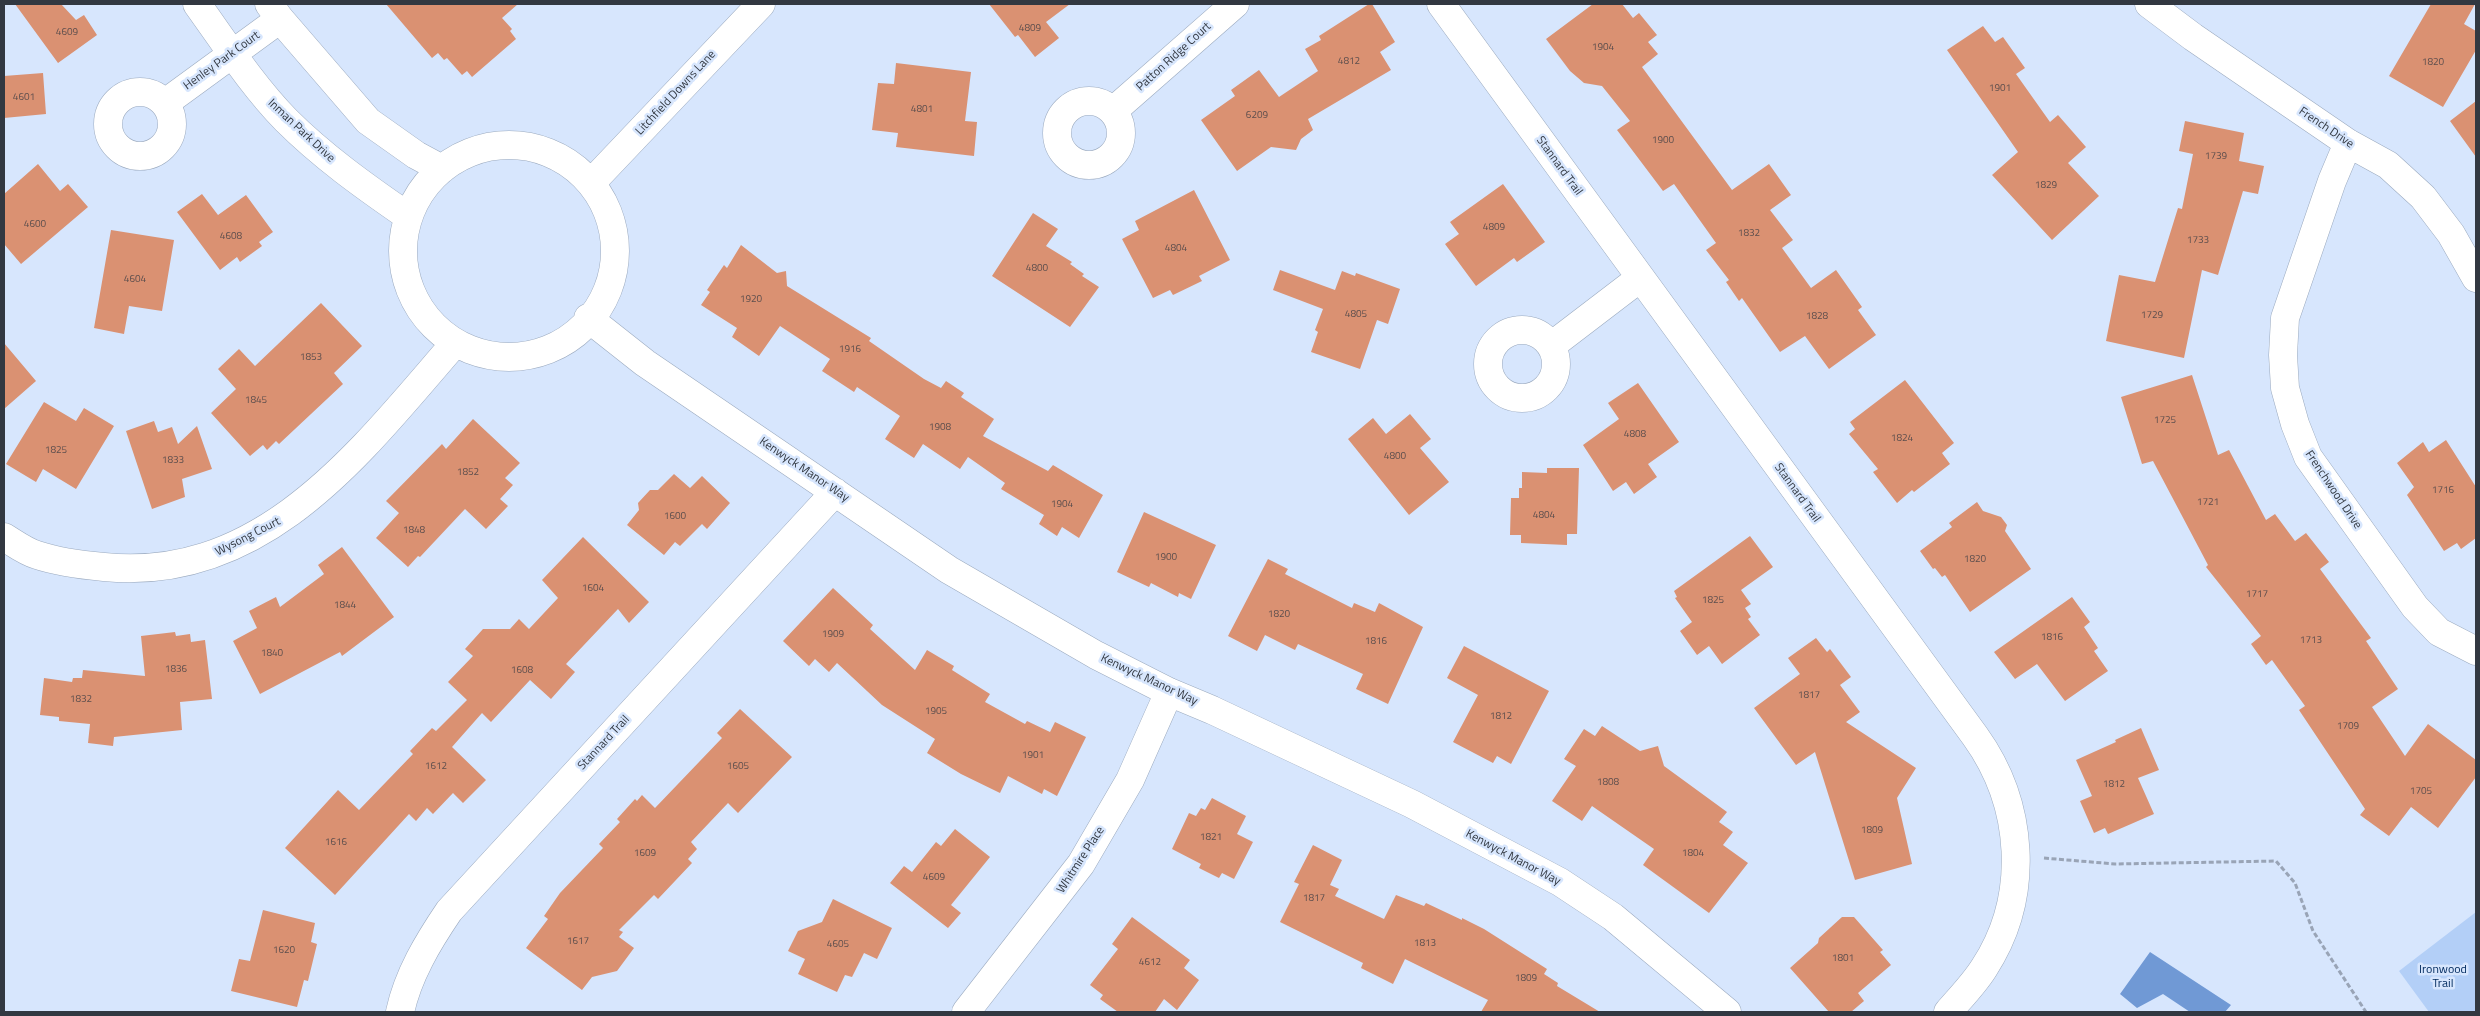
<!DOCTYPE html>
<style>
body{margin:0}
#map{position:relative;width:2480px;height:1016px;overflow:hidden;background:#d7e6fd;font-family:"Titillium Web",sans-serif}
canvas{display:block}
.frame{position:absolute;inset:0;border:5px solid #323841;pointer-events:none}
</style>
<div id="map">
<canvas width="2480" height="1016"></canvas>
<div class="frame"></div>
</div>
<script>
const g = document.querySelector('canvas').getContext('2d');
g.lineJoin = 'round';
function fillPath(path, color) { g.fillStyle = color; g.fill(path, 'evenodd'); }
function stroke(path, color, width, dash) { g.strokeStyle = color; g.lineWidth = width; g.lineCap = dash ? 'butt' : 'round'; g.setLineDash(dash || []); g.stroke(path); }
function drawText(font, color, halo, rows, align = 'center') {
  g.font = font + ' "Titillium Web",sans-serif'; g.lineWidth = 5; g.setLineDash([]); g.textBaseline = 'middle'; g.strokeStyle = halo; g.fillStyle = color; for (const [text, x, y, turn = 0] of rows) {
    g.save(); g.translate(x, y); g.rotate((+turn || 0) * Math.PI / 180); g.textAlign = isNaN(turn) ? turn : align; if (halo) g.strokeText(text, 0, 0); g.fillText(text, 0, 0); g.restore();
  }
}
fillPath(new Path2D(`
 M 2476,912 L 2476,1012 L 2429,1012 L 2399,971 Z`), '#b3cff7');
fillPath(new Path2D(`
 M 2150,952 L 2231,1005 L 2225,1012 L 2190,1012 L 2163,994 L 2137,1008 L 2120,994 Z`), '#7099d5');
fillPath(new Path2D(`
 M 15,4 L 61,4 L 76,20 L 84,15 L 97,35 L 58,63 Z
 M 386,4 L 518,4 L 502,18 L 512,29 L 510,31 L 516,39 L 472,77 L 467,71 L 462,75 L 447,58 L 444,60 L 438,53 L 432,58 Z
 M 989,4 L 1070,4 L 1046,22 L 1059,38 L 1035,57 L 1018,35 L 1015,37 Z
 M 1369,4 L 1372,4 L 1395,42 L 1380,52 L 1391,70 L 1308,119 L 1313,130 L 1301,139 L 1296,150 L 1271,147 L 1237,171 L 1201,120 L 1235,96 L 1231,90 L 1259,70 L 1279,97 L 1318,71 L 1305,49 L 1321,40 L 1319,36 Z
 M 1593,4 L 1622,4 L 1633,18 L 1639,13 L 1657,35 L 1648,42 L 1658,54 L 1642,67 L 1732,190 L 1769,164 L 1791,195 L 1770,210 L 1793,240 L 1782,248 L 1811,288 L 1836,270 L 1862,307 L 1858,310 L 1876,335 L 1829,369 L 1805,336 L 1780,352 L 1742,298 L 1739,301 L 1726,282 L 1729,280 L 1706,250 L 1716,243 L 1674,184 L 1663,191 L 1617,130 L 1630,121 L 1602,86 L 1584,83 L 1570,71 L 1546,39 Z
 M 2431,4 L 2475,4 L 2464,24 L 2476,31 L 2476,50 L 2443,107 L 2389,76 Z
 M 1983,26 L 1995,42 L 2003,37 L 2025,68 L 2016,74 L 2050,122 L 2058,115 L 2086,147 L 2068,163 L 2099,196 L 2052,240 L 1992,175 L 2018,152 L 1947,50 Z
 M 896,63 L 971,72 L 965,121 L 977,122 L 974,156 L 896,147 L 898,133 L 872,130 L 878,83 L 894,84 Z
 M 43,73 L 46,114 L 4,118 L 4,76 Z
 M 2476,101 L 2476,157 L 2450,121 Z
 M 2185,121 L 2244,133 L 2239,161 L 2264,166 L 2258,194 L 2243,191 L 2218,275 L 2202,270 L 2184,358 L 2106,341 L 2119,275 L 2155,282 L 2178,208 L 2182,209 L 2193,154 L 2179,151 Z
 M 38,164 L 60,191 L 68,184 L 88,207 L 21,264 L 4,244 L 4,194 Z
 M 1503,184 L 1545,242 L 1517,262 L 1514,258 L 1476,286 L 1445,244 L 1459,234 L 1450,222 Z
 M 1194,190 L 1230,260 L 1199,276 L 1202,281 L 1173,295 L 1170,290 L 1153,298 L 1122,239 L 1139,230 L 1135,221 Z
 M 202,194 L 218,215 L 246,195 L 273,232 L 259,242 L 262,246 L 240,262 L 237,257 L 220,270 L 177,212 Z
 M 1033,213 L 1058,229 L 1046,246 L 1072,262 L 1070,264 L 1084,274 L 1082,276 L 1099,287 L 1070,327 L 992,276 Z
 M 111,230 L 174,240 L 162,311 L 129,306 L 124,334 L 94,328 Z
 M 741,245 L 777,273 L 786,271 L 787,286 L 871,338 L 869,341 L 924,379 L 941,388 L 946,381 L 964,393 L 961,397 L 994,419 L 983,436 L 1048,471 L 1053,465 L 1103,495 L 1079,538 L 1062,527 L 1057,536 L 1039,524 L 1044,515 L 1001,489 L 1005,483 L 968,457 L 960,469 L 923,444 L 914,458 L 885,439 L 900,416 L 857,387 L 854,392 L 822,371 L 830,359 L 780,326 L 759,356 L 732,337 L 737,328 L 701,305 L 710,292 L 707,290 L 724,265 L 727,268 Z
 M 1280,270 L 1335,290 L 1342,271 L 1355,276 L 1356,273 L 1400,289 L 1388,324 L 1377,320 L 1360,369 L 1311,352 L 1318,332 L 1315,330 L 1323,309 L 1273,290 Z
 M 321,303 L 362,346 L 334,373 L 343,384 L 279,444 L 276,441 L 267,450 L 263,445 L 250,456 L 211,413 L 236,389 L 218,369 L 239,349 L 255,366 Z
 M 4,343 L 36,381 L 4,409 Z
 M 2192,375 L 2218,455 L 2229,450 L 2266,520 L 2275,514 L 2295,541 L 2306,533 L 2329,562 L 2320,569 L 2371,638 L 2366,641 L 2398,689 L 2372,707 L 2405,756 L 2428,724 L 2476,760 L 2476,777 L 2438,828 L 2411,807 L 2389,836 L 2360,815 L 2365,809 L 2299,710 L 2305,706 L 2272,660 L 2266,665 L 2251,644 L 2261,636 L 2206,567 L 2208,565 L 2153,461 L 2142,464 L 2121,397 Z
 M 1905,380 L 1954,443 L 1942,453 L 1950,464 L 1914,492 L 1912,490 L 1897,503 L 1873,472 L 1878,469 L 1849,434 L 1855,429 L 1850,422 Z
 M 1638,383 L 1679,442 L 1648,464 L 1657,477 L 1634,494 L 1626,482 L 1613,491 L 1583,445 L 1619,419 L 1608,403 Z
 M 44,402 L 76,421 L 84,408 L 114,426 L 76,489 L 43,469 L 36,482 L 6,464 Z
 M 1410,414 L 1431,439 L 1420,448 L 1449,482 L 1409,515 L 1348,439 L 1373,418 L 1386,434 Z
 M 473,419 L 520,463 L 505,478 L 513,485 L 500,499 L 508,506 L 486,529 L 465,509 L 420,557 L 418,556 L 408,567 L 376,538 L 399,513 L 386,501 L 442,444 L 446,449 Z
 M 154,421 L 158,432 L 172,427 L 178,444 L 197,426 L 212,469 L 182,479 L 185,497 L 152,509 L 126,431 Z
 M 2446,440 L 2476,487 L 2476,538 L 2461,549 L 2457,543 L 2444,551 L 2407,495 L 2414,487 L 2397,463 L 2423,442 L 2429,452 Z
 M 1547,468 L 1579,468 L 1577,534 L 1567,534 L 1567,545 L 1521,543 L 1521,535 L 1510,535 L 1511,498 L 1519,498 L 1519,488 L 1522,488 L 1522,472 L 1547,473 Z
 M 674,474 L 690,488 L 702,476 L 730,503 L 707,529 L 702,524 L 680,546 L 675,542 L 664,555 L 627,525 L 639,510 L 638,503 L 650,490 L 658,490 Z
 M 1977,502 L 1983,511 L 2001,517 L 2007,525 L 2005,531 L 2031,569 L 1970,612 L 1945,575 L 1942,577 L 1935,568 L 1933,569 L 1920,551 L 1952,527 L 1949,523 Z
 M 1144,512 L 1216,545 L 1191,599 L 1179,593 L 1178,597 L 1151,583 L 1149,587 L 1117,572 Z
 M 1750,536 L 1773,567 L 1741,590 L 1751,604 L 1745,608 L 1751,617 L 1748,619 L 1760,635 L 1722,664 L 1709,646 L 1697,655 L 1680,631 L 1692,622 L 1675,598 L 1677,597 L 1674,591 Z
 M 583,537 L 649,602 L 629,623 L 618,609 L 566,664 L 575,672 L 551,699 L 530,680 L 491,722 L 482,713 L 452,747 L 486,780 L 463,803 L 453,793 L 433,814 L 427,808 L 416,821 L 409,814 L 335,895 L 285,848 L 338,790 L 359,810 L 413,754 L 410,751 L 432,728 L 436,731 L 467,700 L 448,682 L 473,656 L 465,649 L 483,629 L 510,629 L 519,619 L 529,629 L 558,598 L 542,580 Z
 M 342,547 L 394,617 L 342,656 L 340,652 L 260,694 L 233,641 L 257,628 L 249,611 L 276,597 L 280,607 L 324,574 L 318,565 Z
 M 1268,559 L 1288,569 L 1285,574 L 1352,608 L 1354,603 L 1375,612 L 1379,603 L 1423,627 L 1388,704 L 1356,689 L 1363,674 L 1298,644 L 1295,650 L 1265,635 L 1257,651 L 1228,636 Z
 M 833,588 L 873,625 L 870,629 L 915,670 L 927,650 L 954,666 L 952,670 L 990,694 L 985,702 L 1025,724 L 1027,721 L 1050,732 L 1055,722 L 1086,737 L 1057,796 L 1044,789 L 1042,794 L 1008,776 L 1000,793 L 961,774 L 927,753 L 935,739 L 882,705 L 837,663 L 829,672 L 815,659 L 809,666 L 783,641 Z
 M 2072,597 L 2090,622 L 2084,627 L 2098,648 L 2094,651 L 2108,671 L 2065,701 L 2037,664 L 2015,679 L 1994,652 Z
 M 175,632 L 176,636 L 190,634 L 191,642 L 205,640 L 212,699 L 180,702 L 182,730 L 114,737 L 113,746 L 88,743 L 90,724 L 59,721 L 59,717 L 40,715 L 44,678 L 72,682 L 73,678 L 82,678 L 83,670 L 145,676 L 141,636 Z
 M 1816,638 L 1827,652 L 1830,649 L 1851,677 L 1840,685 L 1860,712 L 1846,722 L 1916,768 L 1897,798 L 1912,864 L 1855,880 L 1815,752 L 1796,765 L 1754,708 L 1800,674 L 1788,658 Z
 M 1464,646 L 1549,691 L 1511,764 L 1497,756 L 1493,763 L 1453,742 L 1478,695 L 1447,678 Z
 M 740,709 L 792,757 L 738,813 L 728,803 L 691,842 L 697,849 L 688,859 L 692,863 L 658,899 L 654,895 L 619,930 L 623,932 L 619,937 L 634,948 L 617,971 L 592,977 L 582,990 L 526,948 L 548,919 L 544,916 L 560,893 L 603,848 L 599,844 L 620,822 L 617,819 L 635,799 L 637,801 L 642,795 L 655,808 L 722,738 L 717,733 Z
 M 1602,726 L 1640,751 L 1658,746 L 1664,766 L 1727,812 L 1719,822 L 1733,832 L 1723,845 L 1748,863 L 1709,913 L 1643,865 L 1654,849 L 1592,806 L 1582,821 L 1552,801 L 1576,766 L 1564,759 L 1584,729 L 1595,736 Z
 M 2141,728 L 2159,770 L 2138,778 L 2154,814 L 2108,834 L 2105,828 L 2094,833 L 2080,801 L 2092,796 L 2076,760 L 2116,742 L 2115,740 Z
 M 1212,798 L 1246,816 L 1237,834 L 1253,842 L 1234,879 L 1222,873 L 1219,878 L 1199,868 L 1201,864 L 1172,849 L 1189,813 L 1196,816 L 1201,808 L 1205,810 Z
 M 955,829 L 990,857 L 951,905 L 961,913 L 948,928 L 890,883 L 904,866 L 912,872 L 936,842 L 941,846 Z
 M 1313,845 L 1342,860 L 1330,885 L 1339,889 L 1335,896 L 1384,919 L 1396,895 L 1424,906 L 1426,903 L 1462,920 L 1462,918 L 1484,929 L 1547,969 L 1544,974 L 1558,983 L 1557,986 L 1600,1012 L 1481,1012 L 1488,1000 L 1405,959 L 1393,984 L 1361,968 L 1363,963 L 1280,922 L 1299,884 L 1294,882 Z
 M 833,899 L 892,928 L 877,959 L 864,953 L 852,977 L 845,975 L 837,992 L 798,974 L 805,959 L 788,951 L 798,931 L 822,922 Z
 M 263,910 L 315,923 L 311,942 L 317,944 L 308,981 L 304,980 L 297,1007 L 231,991 L 239,959 L 250,961 Z
 M 1132,917 L 1190,960 L 1184,968 L 1199,980 L 1177,1010 L 1164,999 L 1155,1012 L 1118,1012 L 1100,999 L 1103,995 L 1090,985 L 1118,949 L 1112,944 Z
 M 1842,917 L 1854,917 L 1883,950 L 1880,952 L 1891,965 L 1858,993 L 1864,1001 L 1851,1012 L 1829,1012 L 1790,968 L 1818,943 L 1819,938 Z`), '#da9172');
const street = new Path2D(`
 M 197,4 C 225,43 252,85 286,120 C 322,156 364,186 406,215
 M 269,4 L 280,19 L 368,121 L 416,155 L 442,169
 M 1441,4 L 1975,736 C 2024,804 2031,896 1984,968 C 1974,984 1960,998 1948,1012
 M 2149,4 L 2193,37 L 2348,143 L 2388,165 L 2423,197 L 2451,234 L 2476,278
 M108 124a32 32 0 1 1 64 0a32 32 0 1 1-64 0Z
 M1057 133a32 32 0 1 1 64 0a32 32 0 1 1-64 0Z
 M 165,103 L 280,19
 M 1113,111 L 1235,4
 M 2348,143 L 2332,181 L 2285,318 L 2283,355 L 2285,388 L 2295,424 L 2308,457 L 2415,607 L 2439,632 L 2476,651
 M403 251a106 106 0 1 1 212 0a106 106 0 1 1-212 0Z
 M 592,182 L 761,4
 M 588,318 L 645,363 L 949,570 L 1096,655 L 1169,692 L 1212,710 L 1412,804 L 1560,882 L 1613,917 L 1727,1012
 M1488 364a34 34 0 1 1 68 0a34 34 0 1 1-68 0Z
 M 1551,346 L 1640,278
 M 4,537 C 14,543 26,552 37,555 C 58,562 82,565 104,567 C 264,583 361,451 455,343
 M 400,1012 C 408,975 428,942 449,911 L 835,492
 M 966,1012 L 1081,864 L 1130,780 L 1169,692`);
stroke(street, '#9baabf', 29);
stroke(new Path2D(`
 M 2044,858 L 2115,864 L 2276,861 L 2295,883 L 2313,931 L 2366,1012`), '#99a4b6', 3, [5, 2.5]);
stroke(street, '#fff', 28);
drawText('10px', '#5c4e4d', null, [
 ["4809",1030,29],
 ["4609",67,33],
 ["1904",1603,48],
 ["4812",1349,62],
 ["1820",2433,63],
 ["1901",2000,89],
 ["4601",24,98],
 ["4801",922,110],
 ["6209",1257,116],
 ["1900",1663,141],
 ["1739",2216,157],
 ["1829",2046,186],
 ["4600",35,225],
 ["4809",1494,228],
 ["1832",1749,234],
 ["4608",231,237],
 ["1733",2198,241],
 ["4804",1176,249],
 ["4800",1037,269],
 ["4604",135,280],
 ["1920",751,300],
 ["4805",1356,315],
 ["1729",2152,316],
 ["1828",1817,317],
 ["1916",850,350],
 ["1853",311,358],
 ["1845",256,401],
 ["1725",2165,421],
 ["1908",940,428],
 ["4808",1635,435],
 ["1824",1902,439],
 ["1825",56,451],
 ["4800",1395,457],
 ["1833",173,461],
 ["1852",468,473],
 ["1716",2443,491],
 ["1721",2208,503],
 ["1904",1062,505],
 ["4804",1544,516],
 ["1600",675,517],
 ["1848",414,531],
 ["1900",1166,558],
 ["1820",1975,560],
 ["1604",593,589],
 ["1717",2257,595],
 ["1825",1713,601],
 ["1844",345,606],
 ["1820",1279,615],
 ["1909",833,635],
 ["1816",2052,638],
 ["1713",2311,641],
 ["1816",1376,642],
 ["1840",272,654],
 ["1836",176,670],
 ["1608",522,671],
 ["1817",1809,696],
 ["1832",81,700],
 ["1905",936,712],
 ["1812",1501,717],
 ["1709",2348,727],
 ["1901",1033,756],
 ["1612",436,767],
 ["1605",738,767],
 ["1808",1608,783],
 ["1812",2114,785],
 ["1705",2421,792],
 ["1809",1872,831],
 ["1821",1211,838],
 ["1616",336,843],
 ["1609",645,854],
 ["1804",1693,854],
 ["4609",934,878],
 ["1817",1314,899],
 ["1617",578,942],
 ["1813",1425,944],
 ["4605",838,945],
 ["1620",284,951],
 ["1801",1843,959],
 ["4612",1150,963],
 ["1809",1526,979]
]);
drawText('12px', '#323841', '#d7e6fd', [
 ["Patton Ridge Court",1174,57,-42],
 ["Henley Park Court",222,61,-36],
 ["Litchfield Downs Lane",676,93,-47],
 ["French Drive",2326,128,34],
 ["Inman Park Drive",301,131,43],
 ["Stannard Trail",1559,166,54],
 ["Kenwyck Manor Way",804,470,34],
 ["Frenchwood Drive",2333,490,56],
 ["Stannard Trail",1797,493,54],
 ["Wysong Court",248,537,-27],
 ["Kenwyck Manor Way",1149,680,25],
 ["Stannard Trail",604,743,-47],
 ["Kenwyck Manor Way",1513,858,28],
 ["Whitmire Place",1081,860,-57]
]);
drawText('12px', '#032c60', '#d7e6fd', [
 ["Ironwood",2443,970],
 ["Trail",2443,984]
]);
</script>
